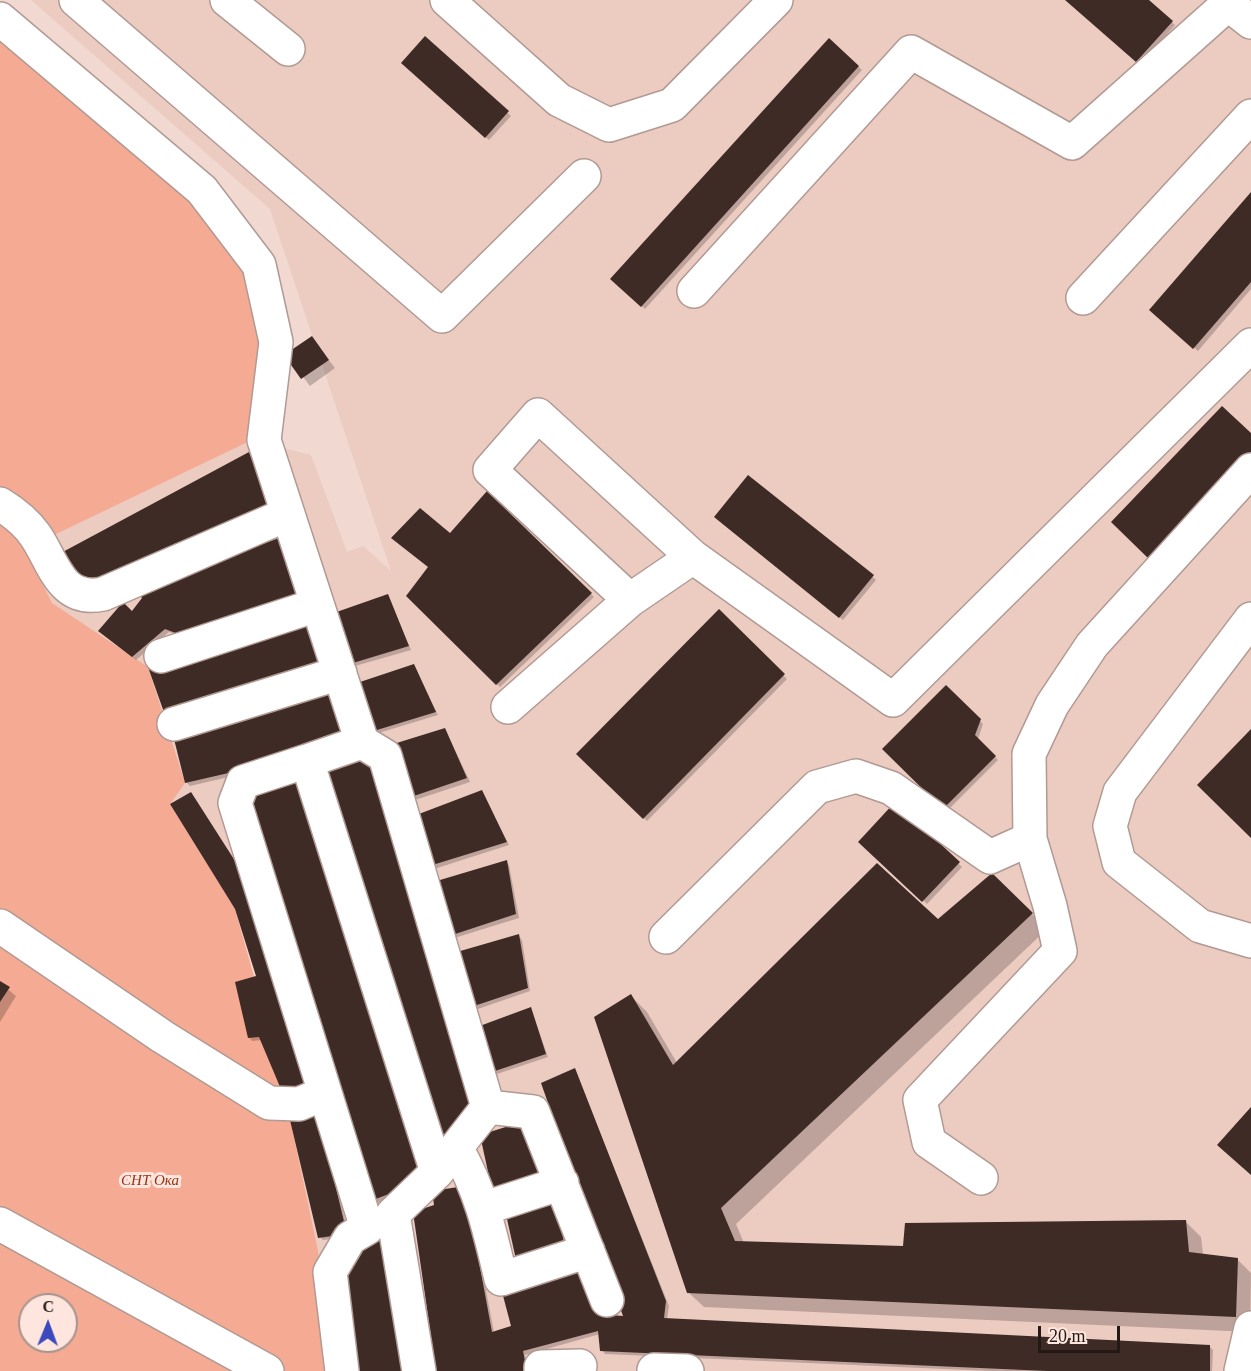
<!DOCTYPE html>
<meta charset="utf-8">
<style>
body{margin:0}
#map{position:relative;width:1251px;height:1371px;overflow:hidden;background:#f1d8d0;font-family:"Times New Roman",serif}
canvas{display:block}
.north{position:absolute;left:18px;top:1293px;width:60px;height:60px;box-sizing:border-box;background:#fee5dd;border:2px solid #a6948e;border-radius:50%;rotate:1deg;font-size:16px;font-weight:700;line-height:24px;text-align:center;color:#231a18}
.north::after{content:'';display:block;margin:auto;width:21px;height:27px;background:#3b4abd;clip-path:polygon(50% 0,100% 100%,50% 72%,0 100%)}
.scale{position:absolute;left:1038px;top:1326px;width:82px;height:27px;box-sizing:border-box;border:3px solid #231a18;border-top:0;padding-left:8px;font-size:18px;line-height:21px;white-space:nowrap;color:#231a18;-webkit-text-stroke:4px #fee5dd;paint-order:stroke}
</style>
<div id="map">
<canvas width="1251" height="1371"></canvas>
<div class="north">С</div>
<div class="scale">20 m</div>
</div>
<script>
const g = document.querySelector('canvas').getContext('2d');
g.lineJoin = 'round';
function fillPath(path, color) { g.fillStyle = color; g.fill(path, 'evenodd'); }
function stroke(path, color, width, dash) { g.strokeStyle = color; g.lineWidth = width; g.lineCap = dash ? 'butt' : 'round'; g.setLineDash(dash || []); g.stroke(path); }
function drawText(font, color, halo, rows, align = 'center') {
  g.font = font + ' "Times New Roman",serif'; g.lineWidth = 6; g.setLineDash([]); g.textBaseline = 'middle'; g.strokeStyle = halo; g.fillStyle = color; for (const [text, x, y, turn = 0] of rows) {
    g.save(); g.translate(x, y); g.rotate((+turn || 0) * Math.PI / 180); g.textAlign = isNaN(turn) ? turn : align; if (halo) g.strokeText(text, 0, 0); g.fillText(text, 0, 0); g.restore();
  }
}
fillPath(new Path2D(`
 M 31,0 L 1251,0 L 1251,1371 L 329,1371 L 256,976 L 235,909 L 170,804 L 148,668 L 52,603 L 25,549 L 252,440 L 311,455 L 347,552 L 363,546 L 391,571 L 270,209 Z`), '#eccbc1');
fillPath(new Path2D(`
 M 0,32 L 174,178 L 232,242 L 262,325 L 252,440 L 25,549 L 52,603 L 148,667 L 185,783 L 170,804 L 235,909 L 278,1062 L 318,1251 L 329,1371 L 0,1371 ZM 30,1305 L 66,1305 L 66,1341 L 30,1341 Z`), '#f4aa93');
fillPath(new Path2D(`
 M 1067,0 L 1147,0 L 1175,25 L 1140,65 Z
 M 425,38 L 511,116 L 489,140 L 403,63 Z
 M 829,40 L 862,70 L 645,309 L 612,279 Z
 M 1251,194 L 1251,289 L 1198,351 L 1151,310 Z
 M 311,338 L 335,368 L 310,386 L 286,355 Z
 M 487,493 L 594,597 L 500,687 L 408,596 L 450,535 Z
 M 719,521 L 873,577 L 876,580 L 843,620 Z
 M 388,596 L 411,650 L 348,668 Z
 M 144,598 L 185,637 L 169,632 L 136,660 L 103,634 L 132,614 Z
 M 719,611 L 787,679 L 647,821 L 578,754 Z
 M 414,666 L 438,715 L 372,735 Z
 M 946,687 L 983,724 L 978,739 L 998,760 L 947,811 L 884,749 Z
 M 445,729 L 470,782 L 409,802 Z
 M 175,736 L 311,758 L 190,786 L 186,782 Z
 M 247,789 L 408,1191 L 378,1203 L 375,1200 Z
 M 482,792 L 509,845 L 431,870 L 428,866 Z
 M 191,794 L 256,894 L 262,1040 L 252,1041 L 249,1037 L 258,977 L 236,909 Z
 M 896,804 L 962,867 L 927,904 L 860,842 Z
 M 506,862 L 509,865 L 519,918 L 451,939 L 448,936 Z
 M 1032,914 L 1047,929 L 736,1224 L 744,1243 L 905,1247 L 1186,1222 L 1201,1237 L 1203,1255 L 1237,1259 L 1251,1273 L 1250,1332 L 704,1307 L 688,1292 L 631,996 L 647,1012 L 677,1063 L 938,921 Z
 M 519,936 L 522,940 L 530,991 L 472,1011 L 469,1007 Z
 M 0,983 L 16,996 L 0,1022 Z
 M 531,1009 L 548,1057 L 494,1075 L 491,1072 Z
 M 575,1070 L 669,1306 L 667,1319 L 1210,1347 L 1213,1350 L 1212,1371 L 989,1371 L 605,1354 L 602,1350 L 600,1334 L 525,1355 L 529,1371 L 437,1371 L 467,1191 L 494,1332 L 513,1327 L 581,1266 L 601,1316 L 625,1317 Z
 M 320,1114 L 349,1237 L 323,1240 L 320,1237 Z`), '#0003');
fillPath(new Path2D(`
 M 1065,0 L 1149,0 L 1173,21 L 1136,62 Z
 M 425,36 L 509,111 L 485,138 L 401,63 Z
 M 829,38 L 859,66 L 641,307 L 610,279 Z
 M 1251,192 L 1251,282 L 1193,349 L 1149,310 Z
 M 312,336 L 329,360 L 301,379 L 284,355 Z
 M 1222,406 L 1251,433 L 1251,454 L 1150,560 L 1111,522 Z
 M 249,452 L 273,511 L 94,588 L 69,576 L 59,554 Z
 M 748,475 L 874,575 L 839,618 L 714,517 Z
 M 487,491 L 592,593 L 496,685 L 406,596 L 428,567 L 391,538 L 420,508 L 450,533 Z
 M 279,538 L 301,595 L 181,635 L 165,629 L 132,657 L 98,631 L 123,602 L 132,611 L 142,598 L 136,590 Z
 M 388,594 L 409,646 L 343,666 L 328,615 Z
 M 719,609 L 785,674 L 643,819 L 576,754 Z
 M 314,618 L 328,670 L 166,718 L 148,667 Z
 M 414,664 L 436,712 L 367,733 L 351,685 Z
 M 946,685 L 981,719 L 975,735 L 996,756 L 943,809 L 882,749 Z
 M 332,686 L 350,735 L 307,755 L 185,783 L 173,735 Z
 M 445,728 L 467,778 L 405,799 L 387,746 Z
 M 1251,729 L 1251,838 L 1197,785 Z
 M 361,751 L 377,766 L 476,1104 L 442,1145 L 321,762 Z
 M 299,775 L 420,1165 L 405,1188 L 373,1200 L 245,788 Z
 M 482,790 L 507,842 L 426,867 L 411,817 Z
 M 191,792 L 253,889 L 314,1088 L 283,1094 L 259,1037 L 248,1038 L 235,982 L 256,976 L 235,909 L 170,804 Z
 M 895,802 L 960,862 L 922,902 L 858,842 Z
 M 507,860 L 516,914 L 446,937 L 430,883 Z
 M 877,863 L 938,919 L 992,873 L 1033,913 L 721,1208 L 735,1241 L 903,1246 L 905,1223 L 1186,1220 L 1189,1252 L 1238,1258 L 1236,1317 L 687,1293 L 594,1017 L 631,994 L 673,1065 Z
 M 519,934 L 528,988 L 468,1008 L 450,954 Z
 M 0,981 L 10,987 L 0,1002 Z
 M 531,1007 L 546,1054 L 489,1073 L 477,1027 Z
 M 575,1068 L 666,1301 L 664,1318 L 1210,1345 L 1210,1371 L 1047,1371 L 600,1351 L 598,1331 L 523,1351 L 527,1371 L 436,1371 L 413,1212 L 434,1205 L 432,1191 L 465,1186 L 492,1332 L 511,1326 L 501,1288 L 582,1265 L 599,1314 L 623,1316 L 541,1083 Z
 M 1251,1107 L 1251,1175 L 1217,1145 Z
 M 317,1109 L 347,1234 L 318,1238 L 289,1116 Z
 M 525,1121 L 543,1180 L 492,1190 L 480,1135 Z
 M 555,1195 L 566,1253 L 517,1264 L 505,1210 Z
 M 390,1240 L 407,1371 L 353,1371 L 341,1268 L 355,1265 L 355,1244 Z`), '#3e2b25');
const minor = new Path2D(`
 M 76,0 L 442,316 L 584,176
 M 227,0 L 288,49
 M 447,0 L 559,100 L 609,125 L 672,105 L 776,0
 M 0,19 L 202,190 L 259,265 L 276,342 L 264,440 L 362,742 L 385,756 L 488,1107 L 437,1172 L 393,1214 L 419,1371
 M 694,291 L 911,52 L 1072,143 L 1228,4 L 1251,22
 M 1083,298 L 1251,116
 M 0,504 C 13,512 26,522 35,535 C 54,562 60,603 103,594 L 288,514
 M 630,600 L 490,470 L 538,415 L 693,557
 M 1251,619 L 1120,792 L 1110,826 L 1119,862 L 1200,926 L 1251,941
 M 161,656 L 317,605
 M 508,707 L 630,600 L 693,557 L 893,700 L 1251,345
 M 174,724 L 340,673
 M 307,761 L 362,742
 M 0,926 L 163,1037 L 269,1103 L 299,1104 L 325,1093
 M 666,937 L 817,787 L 856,776 L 891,788 L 990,857 L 1030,839 L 1029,754 L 1052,705 L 1092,645 L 1251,470
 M 488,1107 L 533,1112 L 607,1300
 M 456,1148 C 481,1190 490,1232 501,1279 L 588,1251
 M 981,1178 L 929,1142 L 920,1100 L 1060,951 L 1050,906 L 1030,839
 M 485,1208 L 562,1183
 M 0,1224 L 267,1371
 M 654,1370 L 687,1371
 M 342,1371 L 330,1272 L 350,1238 L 367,1228 L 235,803 L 243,782 L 307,761 L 437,1172
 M 541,1371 L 541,1367 L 580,1366
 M 1241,1371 L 1251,1328`);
stroke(minor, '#b19a93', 36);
stroke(minor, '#fff', 33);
drawText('italic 15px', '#933515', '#fee5dd', [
 ["СНТ Ока",150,1181]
]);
</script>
